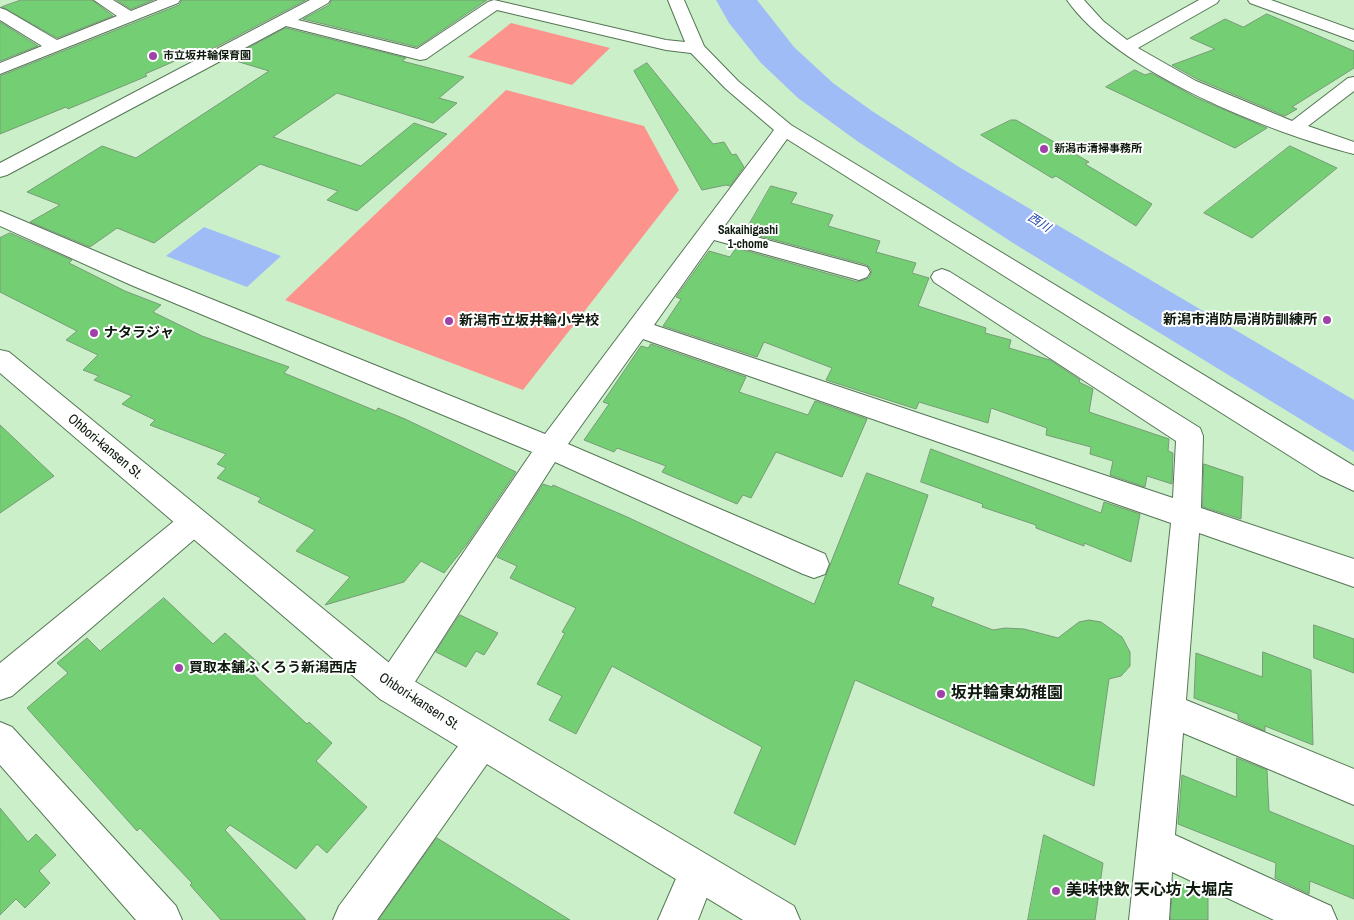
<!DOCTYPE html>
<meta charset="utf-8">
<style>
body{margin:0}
canvas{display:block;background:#cbf0c9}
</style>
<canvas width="1354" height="920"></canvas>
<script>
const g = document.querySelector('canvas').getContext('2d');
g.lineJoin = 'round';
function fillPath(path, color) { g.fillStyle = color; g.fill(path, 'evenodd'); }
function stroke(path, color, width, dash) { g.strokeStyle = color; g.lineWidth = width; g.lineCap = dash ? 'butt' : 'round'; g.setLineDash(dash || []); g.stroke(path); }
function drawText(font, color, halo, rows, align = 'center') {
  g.font = font + ' "Archivo Narrow","Noto Sans JP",sans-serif'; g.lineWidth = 4; g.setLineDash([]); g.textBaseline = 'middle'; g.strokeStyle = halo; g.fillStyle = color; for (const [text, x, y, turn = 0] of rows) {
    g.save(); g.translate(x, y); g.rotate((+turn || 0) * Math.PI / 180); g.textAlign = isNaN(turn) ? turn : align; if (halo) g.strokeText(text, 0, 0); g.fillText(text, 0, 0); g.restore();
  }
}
fillPath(new Path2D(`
 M 511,23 L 610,48 L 572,85 L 468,57 Z
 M 506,90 L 644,126 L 679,190 L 523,390 L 285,300 Z`), '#fd938d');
fillPath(new Path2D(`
 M 716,0 L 757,0 L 794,47 L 833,83 L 872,111 L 959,167 L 1354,400 L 1354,452 L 1013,243 L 857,141 L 798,98 L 761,63 L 729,23 Z
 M 204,227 L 281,256 L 247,287 L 166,256 Z`), '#9fbcf7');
const building = new Path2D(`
 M 21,0 L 92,0 L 113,16 L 57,38 L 2,7 Z
 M 117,0 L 153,0 L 131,9 Z
 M 182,0 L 306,0 L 218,46 L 205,52 L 200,50 L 145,74 L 147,76 L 68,109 L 66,107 L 0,134 L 0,76 L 179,5 Z
 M 332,0 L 487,0 L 417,47 L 303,19 L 329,5 Z
 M 1267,14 L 1354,51 L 1354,68 L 1292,107 L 1297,109 L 1285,116 L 1197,79 L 1172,65 L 1215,49 L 1190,38 L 1225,19 L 1243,27 Z
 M 0,22 L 38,46 L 0,61 Z
 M 286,28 L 406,58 L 402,61 L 464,77 L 439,98 L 457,103 L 433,123 L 337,93 L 273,137 L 361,166 L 414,123 L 447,134 L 357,211 L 327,200 L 338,191 L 260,164 L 154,243 L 117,228 L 90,247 L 30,222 L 60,205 L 27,192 L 102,146 L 136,158 L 269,71 L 236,61 L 234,56 Z
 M 647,63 L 713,144 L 724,142 L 732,155 L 736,154 L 744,167 L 730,186 L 726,185 L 702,190 L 634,71 Z
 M 1135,70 L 1145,75 L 1151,73 L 1197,98 L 1267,128 L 1235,148 L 1106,87 Z
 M 1011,120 L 1016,120 L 1089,162 L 1085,164 L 1152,204 L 1136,226 L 1056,176 L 1052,178 L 981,135 Z
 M 1290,146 L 1337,168 L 1252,238 L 1204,213 Z
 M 771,186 L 797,193 L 791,203 L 833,215 L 828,226 L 880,241 L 876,252 L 916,263 L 912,273 L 929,278 L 918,306 L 986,328 L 985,333 L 1011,340 L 1009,348 L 1050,360 L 1080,380 L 1079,382 L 1093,389 L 1089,412 L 1169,439 L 1168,451 L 1173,453 L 1172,484 L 1147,476 L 1145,487 L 1110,475 L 1113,461 L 1090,454 L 1091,447 L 1046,435 L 1047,428 L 991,408 L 988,423 L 919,402 L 916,409 L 826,380 L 832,368 L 764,342 L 757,357 L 663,326 L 681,299 L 676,297 L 709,251 L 730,257 L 736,248 L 858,282 L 869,278 L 872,271 L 867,265 L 745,232 Z
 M 10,233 L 72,260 L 69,263 L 125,291 L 161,305 L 153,312 L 202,336 L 289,367 L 284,373 L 376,411 L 378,408 L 405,419 L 516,472 L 467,544 L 444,573 L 421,561 L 404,582 L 325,605 L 350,577 L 296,551 L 315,530 L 258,502 L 261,498 L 217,478 L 226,468 L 217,464 L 226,454 L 150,425 L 155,420 L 122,404 L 132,396 L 94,380 L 99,376 L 83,370 L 98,355 L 66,340 L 77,331 L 0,292 L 0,238 Z
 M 651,344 L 746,377 L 739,392 L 808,415 L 815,401 L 867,419 L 842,477 L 776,452 L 751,498 L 743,495 L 737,504 L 662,472 L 666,466 L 617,448 L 614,452 L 584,440 L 609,404 L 603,402 L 641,346 L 648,348 Z
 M 0,425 L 54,476 L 0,513 Z
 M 931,449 L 1101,513 L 1104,502 L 1140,514 L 1131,562 L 1084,543 L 1084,546 L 1036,528 L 1036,525 L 982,507 L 983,504 L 921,482 Z
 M 1204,464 L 1243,477 L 1241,519 L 1203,507 Z
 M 867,473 L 928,495 L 898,584 L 934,598 L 931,606 L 993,630 L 1005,628 L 1024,629 L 1058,638 L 1079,622 L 1089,620 L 1101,622 L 1122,637 L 1130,652 L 1130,666 L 1121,676 L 1109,679 L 1094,786 L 855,680 L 795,845 L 734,813 L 762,747 L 612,666 L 576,734 L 549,720 L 562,696 L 537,684 L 565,633 L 562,632 L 576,608 L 510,578 L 517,566 L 497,557 L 543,484 L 552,487 L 553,485 L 625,516 L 814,604 Z
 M 164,598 L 213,644 L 225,633 L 262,666 L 253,674 L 307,724 L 309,722 L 332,743 L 316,761 L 367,807 L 327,853 L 317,844 L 296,869 L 230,825 L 225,830 L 306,920 L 221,920 L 190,885 L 192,883 L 140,828 L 137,831 L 27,708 L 68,673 L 57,663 L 87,638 L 100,651 Z
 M 460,615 L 498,633 L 484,655 L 476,651 L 466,667 L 436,652 Z
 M 1314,625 L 1354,639 L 1354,673 L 1314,658 Z
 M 1263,652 L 1311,670 L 1313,745 L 1265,726 L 1265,731 L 1238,719 L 1238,714 L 1194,698 L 1196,653 L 1262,677 Z
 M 1237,758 L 1267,770 L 1269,811 L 1354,846 L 1354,899 L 1310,881 L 1309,894 L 1275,878 L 1276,863 L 1178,824 L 1182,775 L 1236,797 Z
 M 0,808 L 28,842 L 36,834 L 56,855 L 39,871 L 50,883 L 25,908 L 16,899 L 0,915 Z
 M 1044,835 L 1103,863 L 1095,920 L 1028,920 Z
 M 437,838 L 570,920 L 379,920 Z
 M 1173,880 L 1208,895 L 1208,920 L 1171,920 Z`);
fillPath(building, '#73ce74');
stroke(building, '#789b77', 1);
const street = new Path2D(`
 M 94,0 L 113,0 L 131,11 L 158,0 L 180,0 L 178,3 L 0,74 L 0,63 L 42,46 L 0,20 L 0,8 L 6,10 L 57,40 L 117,16 Z
 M 310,0 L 330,0 L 328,3 L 298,20 L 417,49 L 488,2 L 494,0 L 666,40 L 685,42 L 668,0 L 684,0 L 704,46 L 738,81 L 791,125 L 1354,466 L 1354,491 L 1320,475 L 787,139 L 723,228 L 867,267 L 870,272 L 867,277 L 859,280 L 714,240 L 654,325 L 1173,498 L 1176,441 L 934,282 L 931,277 L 934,272 L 942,269 L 950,272 L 1200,428 L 1203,436 L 1201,508 L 1354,559 L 1354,587 L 1199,533 L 1186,700 L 1354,769 L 1354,805 L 1183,733 L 1175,835 L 1331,906 L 1337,920 L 1274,920 L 1172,872 L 1169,920 L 1129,920 L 1171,523 L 643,339 L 568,444 L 825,554 L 829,564 L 825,574 L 814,578 L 803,574 L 555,462 L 404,699 L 392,704 L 380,699 L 375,687 L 380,675 L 532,452 L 131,285 L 0,226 L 0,211 L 147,273 L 545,434 L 774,130 L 726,89 L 691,53 L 666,50 L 497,10 L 426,59 L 420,60 L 286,26 L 7,175 L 0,177 L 0,163 Z
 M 1067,0 L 1084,0 L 1103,21 L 1127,40 L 1199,0 L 1219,0 L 1217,3 L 1138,48 L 1196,81 L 1292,121 L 1348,78 L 1354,77 L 1354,91 L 1308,126 L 1354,142 L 1354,154 C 1271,133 1117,72 1067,0 Z
 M 1248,0 L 1271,0 L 1354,30 L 1354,41 L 1250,3 Z
 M 194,509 L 204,513 L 209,522 L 204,531 L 12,696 L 0,700 L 0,663 L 184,513 Z
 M 0,722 L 12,727 L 176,906 L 182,920 L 136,920 L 0,765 Z
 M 482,725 L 494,730 L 499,742 L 494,754 L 377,920 L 333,920 L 339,906 L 470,730 Z
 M 698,852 L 711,858 L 717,871 L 698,920 L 658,920 L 685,858 Z`);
const secondary = new Path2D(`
 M 0,350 L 9,352 L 404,675 L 794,906 L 800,920 L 743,920 L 380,699 L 0,373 Z`);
stroke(street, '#547654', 2);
stroke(secondary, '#547654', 2);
fillPath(street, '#fff');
fillPath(secondary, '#fff');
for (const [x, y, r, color] of [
 [153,56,5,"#a041a9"],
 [1044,149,5,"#a041a9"],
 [1327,320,5,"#a041a9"],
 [449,321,5,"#a041a9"],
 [94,333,5,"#a041a9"],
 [179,668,5,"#a041a9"],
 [941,694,5,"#a041a9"],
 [1056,891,5,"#a041a9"]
]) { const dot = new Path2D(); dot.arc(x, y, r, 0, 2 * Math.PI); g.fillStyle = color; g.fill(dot); stroke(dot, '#fff', 2); }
drawText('bold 11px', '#0d1a0d', '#fff', [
 ["市立坂井輪保育園",163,56],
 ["新潟市清掃事務所",1054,149]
], 'left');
drawText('italic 12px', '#1841b0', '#fff', [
 ["西川",1039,223,32]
]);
drawText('bold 12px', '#0d1a0d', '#fff', [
 ["Sakaihigashi",748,231],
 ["1-chome",748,245]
]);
drawText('bold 14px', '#0d1a0d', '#fff', [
 ["新潟市消防局消防訓練所",1317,320,"right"],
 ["新潟市立坂井輪小学校",459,321],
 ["ナタラジャ",104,333],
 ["買取本舗ふくろう新潟西店",189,668]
], 'left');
drawText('14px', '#0d1a0d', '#fff', [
 ["Ohbori-kansen St.",105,447,40],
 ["Ohbori-kansen St.",419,702,33]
]);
drawText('bold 16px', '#0d1a0d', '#fff', [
 ["坂井輪東幼稚園",951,694],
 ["美味快飲 天心坊 大堀店",1066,891]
], 'left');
</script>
